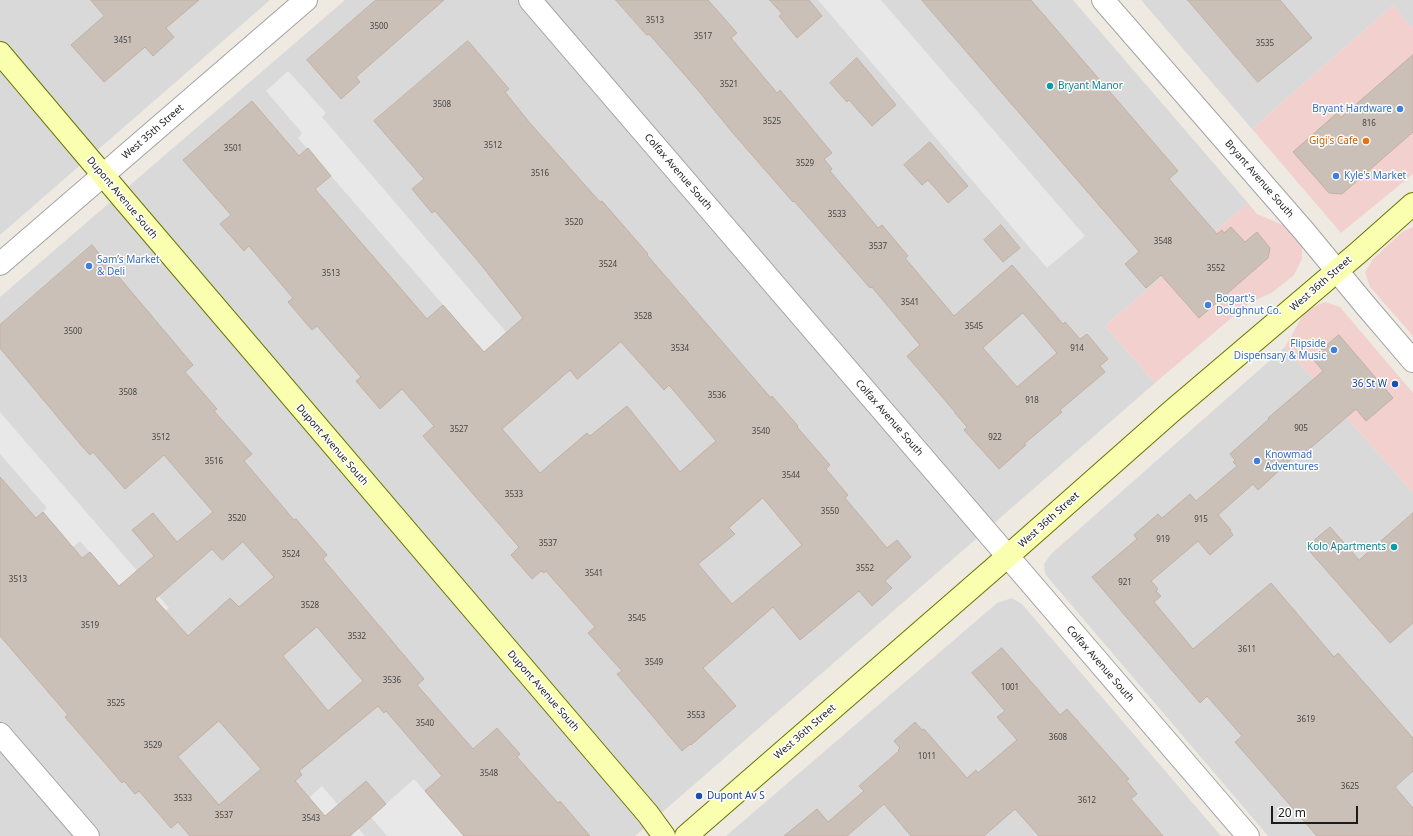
<!DOCTYPE html>
<meta charset="utf-8">
<style>
body{margin:0}
#map{position:relative;width:1413px;height:836px;overflow:hidden;background:#efeae1;font-family:"Noto Sans",sans-serif}
canvas{display:block}
.scale{position:absolute;left:1271px;top:806px;width:87px;height:18px;box-sizing:border-box;border:2px solid #1c1c1c;border-top:0;padding-left:5px;font-size:12px;line-height:14px;white-space:nowrap;color:#1c1c1c;-webkit-text-stroke:3px #fff;paint-order:stroke}
</style>
<div id="map">
<canvas width="1413" height="836"></canvas>
<div class="scale">20 m</div>
</div>
<script>
const g = document.querySelector('canvas').getContext('2d');
g.lineJoin = 'round';
function fillPath(path, color) { g.fillStyle = color; g.fill(path, 'evenodd'); }
function stroke(path, color, width, dash) { g.strokeStyle = color; g.lineWidth = width; g.lineCap = dash ? 'butt' : 'round'; g.setLineDash(dash || []); g.stroke(path); }
function drawText(font, color, halo, rows, align = 'center') {
  g.font = font + ' "Noto Sans",sans-serif'; g.lineWidth = 3; g.setLineDash([]); g.textBaseline = 'middle'; g.strokeStyle = halo; g.fillStyle = color; for (const [text, x, y, turn = 0] of rows) {
    g.save(); g.translate(x, y); g.rotate((+turn || 0) * Math.PI / 180); g.textAlign = isNaN(turn) ? turn : align; if (halo) g.strokeText(text, 0, 0); g.fillText(text, 0, 0); g.restore();
  }
}
fillPath(new Path2D(`
 M 0,0 L 270,0 L 0,235 Z
 M 345,0 L 1073,0 L 1248,203 L 1105,326 L 1155,383 L 635,836 L 0,836 L 0,297 Z
 M 1141,0 L 1413,0 L 1413,29 L 1393,5 L 1252,129 Z
 M 1285,347 L 1413,493 L 1413,836 L 1268,836 L 1045,574 L 1044,564 L 1051,554 Z
 M 1012,598 L 1022,604 L 1221,836 L 726,836 L 997,603 Z`), '#dad9d9');
fillPath(new Path2D(`
 M 1393,5 L 1413,29 L 1413,174 L 1341,233 L 1252,129 Z
 M 1248,203 L 1257,214 L 1285,226 L 1302,245 L 1302,259 L 1294,275 L 1273,292 L 1249,303 L 1155,383 L 1105,326 Z
 M 1413,227 L 1413,336 L 1370,287 L 1365,272 L 1373,259 L 1402,232 Z
 M 1325,302 L 1340,307 L 1413,393 L 1413,493 L 1285,347 L 1306,310 Z`), '#f2d0ce');
fillPath(new Path2D(`
 M 818,0 L 881,0 L 1085,236 L 1047,268 Z
 M 288,71 L 326,113 L 322,117 L 506,332 L 484,352 L 298,138 L 302,133 L 266,91 Z
 M 0,412 L 169,608 L 150,623 L 80,541 L 73,547 L 43,512 L 47,508 L 0,454 Z
 M 414,779 L 464,836 L 387,836 L 371,817 Z
 M 322,786 L 365,836 L 342,836 L 309,798 Z`), '#e8e8e8');
const building = new Path2D(`
 M 91,0 L 199,0 L 166,28 L 174,37 L 153,56 L 145,47 L 104,82 L 71,45 L 104,16 Z
 M 376,0 L 444,0 L 356,77 L 360,82 L 341,99 L 307,60 Z
 M 616,0 L 708,0 L 737,33 L 731,38 L 777,93 L 780,90 L 832,153 L 824,159 L 832,169 L 830,171 L 878,228 L 882,225 L 908,256 L 905,258 L 954,316 L 1012,265 L 1063,324 L 1065,322 L 1080,339 L 1087,334 L 1108,359 L 1100,366 L 1105,372 L 1060,410 L 1062,412 L 1024,444 L 1026,445 L 999,469 L 964,430 L 967,427 L 955,413 L 955,412 L 907,356 L 920,345 L 872,287 L 870,288 L 794,201 L 793,202 L 732,132 L 697,89 L 649,34 L 647,35 ZM 1023,313 L 1057,353 L 1017,387 L 983,348 Z
 M 770,0 L 809,0 L 822,16 L 797,38 L 779,16 L 782,14 Z
 M 922,0 L 1031,0 L 1178,171 L 1169,179 L 1217,234 L 1222,230 L 1224,233 L 1231,227 L 1245,242 L 1257,232 L 1270,248 L 1268,258 L 1199,318 L 1161,275 L 1146,288 L 1125,264 L 1139,252 Z
 M 1188,0 L 1280,0 L 1312,38 L 1258,82 Z
 M 468,41 L 509,89 L 505,92 L 529,122 L 600,202 L 602,201 L 648,254 L 647,255 L 771,398 L 772,396 L 798,426 L 797,427 L 830,465 L 826,469 L 848,495 L 845,498 L 887,548 L 897,540 L 911,557 L 885,581 L 892,588 L 872,606 L 859,591 L 800,640 L 773,607 L 703,668 L 736,706 L 691,745 L 690,744 L 682,751 L 617,674 L 622,671 L 588,633 L 595,627 L 546,571 L 544,573 L 541,571 L 532,579 L 511,555 L 519,547 L 423,436 L 434,426 L 402,389 L 380,409 L 356,381 L 361,377 L 317,326 L 312,330 L 288,302 L 293,298 L 249,246 L 244,251 L 220,224 L 231,215 L 183,160 L 252,101 L 299,156 L 308,148 L 331,176 L 315,189 L 427,319 L 443,305 L 484,352 L 523,318 L 478,261 L 435,211 L 432,213 L 412,189 L 424,179 L 374,121 ZM 621,342 L 664,390 L 669,385 L 716,441 L 680,472 L 627,406 L 590,436 L 587,433 L 540,473 L 502,429 L 570,370 L 577,379 ZM 763,498 L 802,545 L 732,604 L 698,564 L 735,534 L 729,528 Z
 M 1413,55 L 1413,132 L 1342,194 L 1329,193 L 1293,152 L 1337,113 L 1341,117 Z
 M 857,58 L 896,105 L 872,126 L 849,100 L 847,102 L 830,83 Z
 M 930,142 L 968,186 L 948,203 L 928,180 L 922,185 L 904,165 Z
 M 1001,225 L 1020,248 L 1003,262 L 984,240 Z
 M 92,245 L 193,365 L 185,372 L 217,409 L 214,411 L 252,454 L 244,461 L 294,520 L 296,519 L 327,555 L 323,559 L 424,679 L 417,685 L 473,749 L 497,728 L 520,754 L 517,757 L 558,803 L 560,801 L 590,836 L 464,836 L 425,791 L 442,776 L 386,711 L 384,713 L 378,706 L 299,771 L 302,775 L 295,781 L 325,816 L 366,781 L 386,804 L 350,836 L 190,836 L 178,822 L 171,828 L 139,791 L 135,794 L 124,781 L 122,783 L 65,717 L 68,715 L 0,636 L 0,477 L 36,518 L 43,512 L 82,558 L 90,552 L 119,586 L 154,556 L 132,530 L 153,513 L 177,542 L 213,512 L 164,455 L 125,489 L 93,452 L 90,455 L 81,445 L 0,348 L 0,325 ZM 243,542 L 274,577 L 239,607 L 230,598 L 188,636 L 155,599 L 212,549 L 222,560 ZM 317,627 L 363,681 L 328,711 L 283,656 ZM 219,721 L 261,769 L 219,805 L 178,757 Z
 M 1339,335 L 1393,398 L 1366,421 L 1356,409 L 1300,457 L 1297,454 L 1258,490 L 1253,484 L 1218,515 L 1231,530 L 1230,531 L 1233,535 L 1210,555 L 1198,541 L 1151,581 L 1158,589 L 1156,591 L 1161,596 L 1154,602 L 1193,649 L 1271,583 L 1334,657 L 1338,653 L 1413,738 L 1413,771 L 1395,787 L 1413,808 L 1413,836 L 1317,836 L 1235,742 L 1242,736 L 1207,696 L 1200,703 L 1092,577 L 1137,539 L 1134,535 L 1158,514 L 1162,518 L 1190,494 L 1196,501 L 1237,466 L 1233,462 L 1235,460 L 1230,454 L 1269,419 L 1268,418 L 1323,371 L 1312,358 Z
 M 1413,513 L 1413,623 L 1390,643 L 1306,547 L 1330,527 L 1359,560 Z
 M 1002,648 L 1060,715 L 1067,709 L 1129,779 L 1126,780 L 1137,794 L 1131,799 L 1163,836 L 1039,836 L 1015,809 L 984,836 L 911,836 L 884,804 L 847,836 L 784,836 L 817,809 L 828,822 L 864,791 L 859,786 L 899,751 L 898,750 L 900,748 L 894,741 L 915,722 L 922,730 L 924,729 L 967,778 L 976,770 L 978,773 L 1017,740 L 997,717 L 1005,711 L 972,673 Z`);
fillPath(building, '#cbc0b7');
stroke(building, '#c1b1a2', 1);
const street = new Path2D(`
 M 530,0 L 1248,836
 M 1103,0 L 1304,231 L 1366,306 L 1413,361
 M 0,264 L 306,0
 M 0,734 L 88,836`);
const secondary = new Path2D(`
 M 0,53 L 125,201 L 648,814 L 664,836
 M 686,836 L 1008,556 L 1172,411 L 1359,252 L 1413,204`);
stroke(street, '#a3a3a3', 24);
stroke(secondary, '#667600', 24);
stroke(street, '#fff', 22);
stroke(secondary, '#f9ffae', 22);
for (const [x, y, r, color] of [
 [1050,86,4,"#0f9aa8"],
 [1400,109,4,"#3f7fe0"],
 [1366,141,4,"#e8710a"],
 [1336,176,4,"#3f7fe0"],
 [89,266,4,"#3f7fe0"],
 [1208,305,4,"#3f7fe0"],
 [1334,350,4,"#3f7fe0"],
 [1395,384,4,"#1a4fb4"],
 [1257,461,4,"#3f7fe0"],
 [1394,547,4,"#0f9aa8"],
 [699,796,4,"#1a4fb4"]
]) { const dot = new Path2D(); dot.arc(x, y, r, 0, 2 * Math.PI); g.fillStyle = color; g.fill(dot); stroke(dot, '#fff', 1.5); }
drawText('8px', '#484543', null, [
 ["3513",655,21],
 ["3500",379,27],
 ["3517",703,37],
 ["3451",123,41],
 ["3535",1265,44],
 ["3521",729,85],
 ["3508",442,105],
 ["3525",772,122],
 ["816",1369,124],
 ["3512",493,146],
 ["3501",233,149],
 ["3529",805,164],
 ["3516",540,174],
 ["3533",837,215],
 ["3520",574,223],
 ["3548",1163,242],
 ["3537",878,247],
 ["3524",608,265],
 ["3552",1216,269],
 ["3513",331,274],
 ["3541",910,303],
 ["3528",643,317],
 ["3545",974,327],
 ["3500",73,332],
 ["3534",680,349],
 ["914",1077,349],
 ["3508",128,393],
 ["3536",717,396],
 ["918",1032,401],
 ["905",1301,429],
 ["3527",459,430],
 ["3540",761,432],
 ["3512",161,438],
 ["922",995,438],
 ["3516",214,462],
 ["3544",791,476],
 ["3533",514,495],
 ["3550",830,512],
 ["3520",237,519],
 ["915",1201,520],
 ["919",1163,540],
 ["3537",548,544],
 ["3524",291,555],
 ["3552",865,569],
 ["3541",594,574],
 ["3513",18,580],
 ["921",1125,583],
 ["3528",310,606],
 ["3545",637,619],
 ["3519",90,626],
 ["3532",357,637],
 ["3611",1247,650],
 ["3549",654,663],
 ["3536",392,681],
 ["1001",1010,688],
 ["3525",116,704],
 ["3553",696,716],
 ["3619",1306,720],
 ["3540",425,724],
 ["3608",1058,738],
 ["3529",153,746],
 ["1011",927,757],
 ["3548",489,774],
 ["3625",1350,787],
 ["3533",183,799],
 ["3612",1087,801],
 ["3537",224,816],
 ["3543",311,819]
]);
drawText('10px', '#0d838f', '#fff', [
 ["Bryant Manor",1058,86],
 ["Kolo Apartments",1386,547,"right"]
], 'left');
drawText('10px', '#366cbe', '#fff', [
 ["Bryant Hardware",1392,109,"right"],
 ["Kyle's Market",1344,176],
 ["Sam’s Market",97,260],
 ["& Deli",97,272],
 ["Bogart's",1216,299],
 ["Doughnut Co.",1216,311],
 ["Flipside",1326,344,"right"],
 ["Dispensary & Music",1326,356,"right"],
 ["Knowmad",1265,455],
 ["Adventures",1265,467]
], 'left');
drawText('10px', '#1c1c1c', '#fff', [
 ["West 35th Street",153,132,-41],
 ["Colfax Avenue South",678,172,49],
 ["Bryant Avenue South",1259,179,49],
 ["Dupont Avenue South",122,198,50],
 ["West 36th Street",1321,284,-41],
 ["Colfax Avenue South",889,418,49],
 ["Dupont Avenue South",332,445,49],
 ["West 36th Street",1049,520,-42],
 ["Colfax Avenue South",1100,664,49],
 ["Dupont Avenue South",543,691,49],
 ["West 36th Street",805,732,-41]
]);
drawText('10px', '#c56008', '#fff', [
 ["Gigi's Cafe",1358,141]
], 'right');
drawText('10px', '#164399', '#fff', [
 ["36 St W",1387,384],
 ["Dupont Av S",707,796,"left"]
], 'right');
</script>
